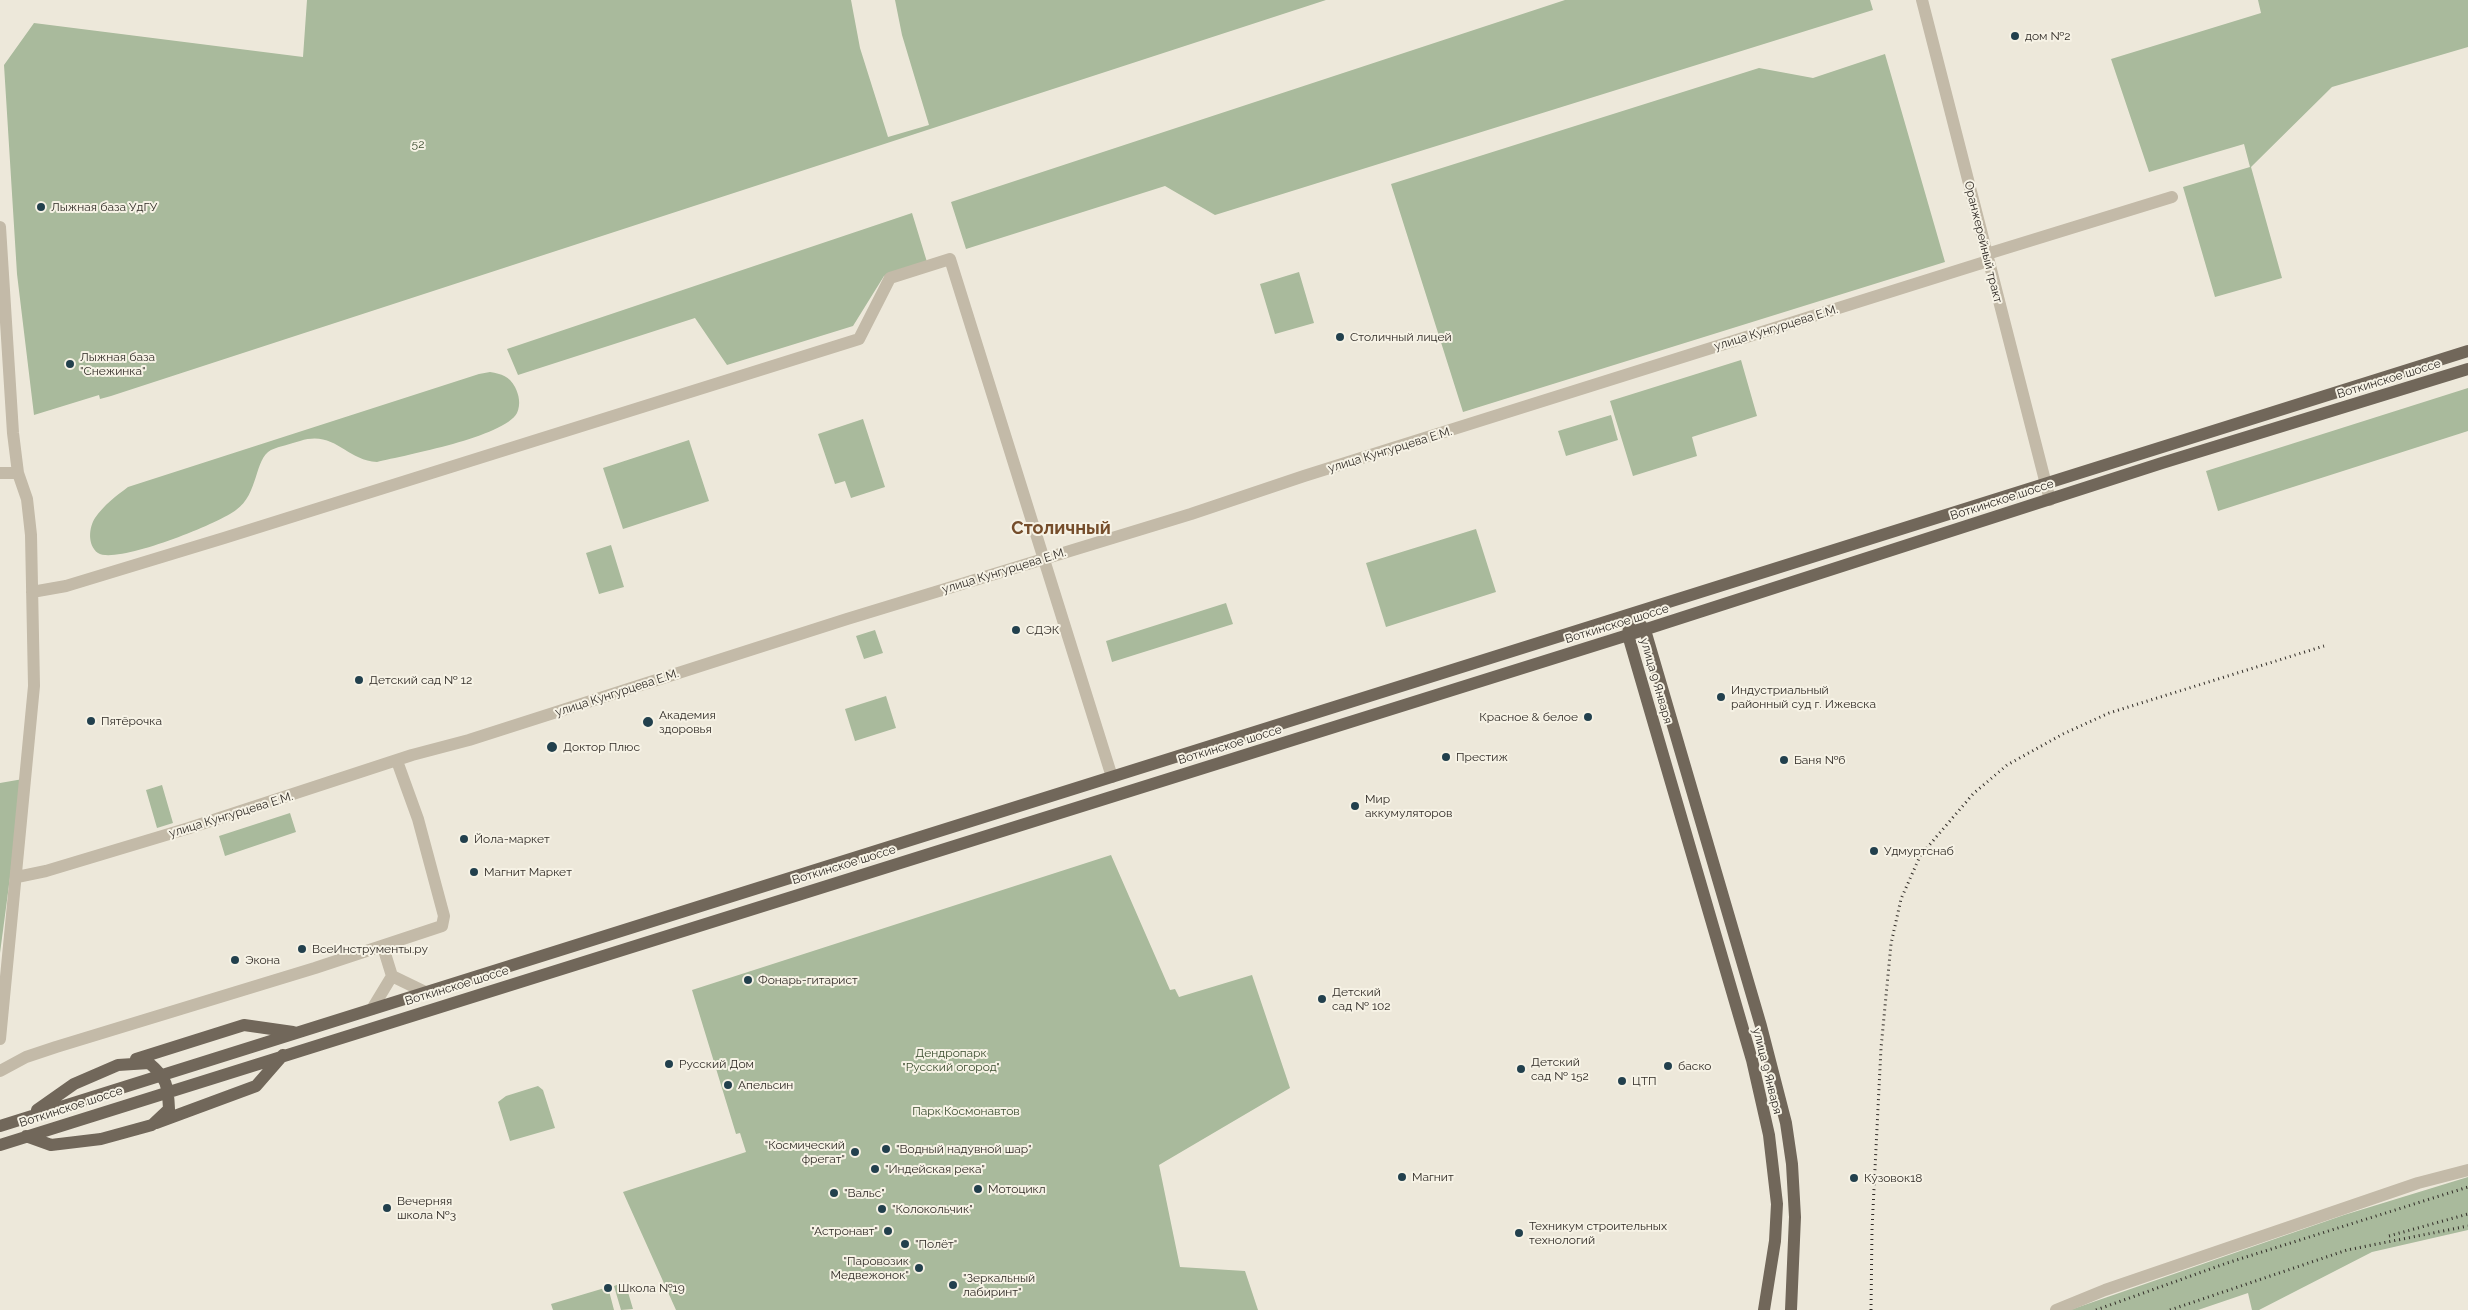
<!DOCTYPE html>
<meta charset="utf-8">
<style>
body{margin:0}
canvas{display:block;background:#ede8da}
</style>
<canvas width="2468" height="1310"></canvas>
<script>
const g = document.querySelector('canvas').getContext('2d');
g.lineJoin = 'round';
function fillPath(path, color) { g.fillStyle = color; g.fill(path, 'evenodd'); }
function stroke(path, color, width, dash) { g.strokeStyle = color; g.lineWidth = width; g.lineCap = dash ? 'butt' : 'round'; g.setLineDash(dash || []); g.stroke(path); }
function drawText(font, color, halo, rows, align = 'center') {
  g.font = font + ' Raleway,sans-serif'; g.lineWidth = 4; g.setLineDash([]); g.textBaseline = 'middle'; g.strokeStyle = halo; g.fillStyle = color; for (const [text, x, y, turn = 0] of rows) {
    g.save(); g.translate(x, y); g.rotate((+turn || 0) * Math.PI / 180); g.textAlign = isNaN(turn) ? turn : align; if (halo) g.strokeText(text, 0, 0); g.fillText(text, 0, 0); g.restore();
  }
}
fillPath(new Path2D(`
 M 307,0 L 851,0 L 860,48 L 888,137 L 929,125 L 902,35 L 895,0 L 1326,0 L 111,396 L 100,399 L 99,395 L 34,415 L 17,274 L 4,65 L 34,23 L 303,57 Z
 M 1565,0 L 1870,0 L 1873,10 L 1215,215 L 1165,186 L 966,249 L 951,202 Z
 M 2258,0 L 2468,0 L 2468,47 L 2332,87 L 2251,167 L 2282,278 L 2215,297 L 2183,187 L 2250,167 L 2244,144 L 2149,172 L 2111,59 L 2261,13 Z
 M 1885,54 L 1945,262 L 1463,412 L 1391,184 L 1759,68 L 1813,78 Z
 M 912,213 L 927,262 L 884,276 L 853,326 L 727,365 L 695,318 L 518,375 L 507,349 Z
 M 1299,272 L 1314,323 L 1275,334 L 1260,284 Z
 M 1741,360 L 1757,416 L 1692,437 L 1697,456 L 1633,476 L 1610,401 Z
 M 490,372 C 502,374 509,376 515,387 C 519,395 521,404 517,413 C 504,437 406,455 377,462 C 345,460 335,430 300,441 C 291,444 280,446 271,450 C 254,459 259,494 236,510 C 218,524 116,565 98,553 C 87,545 89,527 95,518 C 104,505 116,496 128,487 L 479,374 Z
 M 2468,388 L 2468,431 L 2218,511 L 2206,471 Z
 M 1611,415 L 1618,440 L 1566,456 L 1558,431 Z
 M 863,419 L 885,487 L 851,498 L 845,481 L 835,484 L 818,434 Z
 M 689,440 L 709,501 L 623,529 L 603,468 Z
 M 1476,529 L 1496,592 L 1386,627 L 1366,563 Z
 M 611,545 L 624,587 L 599,594 L 586,553 Z
 M 1226,603 L 1233,624 L 1112,662 L 1106,641 Z
 M 875,630 L 883,653 L 864,659 L 856,636 Z
 M 886,696 L 896,728 L 855,741 L 845,709 Z
 M 23,779 L 0,953 L 0,783 Z
 M 162,785 L 173,823 L 157,828 L 146,790 Z
 M 290,813 L 296,832 L 225,856 L 219,836 Z
 M 1111,855 L 1170,990 L 1175,989 L 1179,997 L 1252,975 L 1290,1088 L 1159,1165 L 1180,1267 L 1245,1271 L 1258,1310 L 676,1310 L 623,1192 L 746,1152 L 740,1133 L 736,1134 L 692,990 Z
 M 538,1086 L 543,1090 L 555,1128 L 510,1141 L 498,1102 L 506,1096 Z
 M 2468,1177 L 2468,1230 L 2372,1252 L 2259,1310 L 2252,1310 L 2248,1293 L 2198,1310 L 2070,1310 L 2344,1215 Z
 M 625,1282 L 633,1309 L 621,1310 L 614,1286 Z
 M 608,1287 L 614,1310 L 553,1310 L 551,1304 Z`), '#a9ba9c');
stroke(new Path2D(`
 M 1922,0 L 2050,500
 M 0,227 L 13,433 L 18,473 L 27,499 L 31,535 L 34,686 L 0,1039
 M 1987,254 L 2172,197
 M 0,473 L 18,473
 M 32,592 L 66,586 L 224,538 L 859,339 L 890,278 L 950,259 L 1112,777
 M 17,877 L 46,871 L 189,828 L 412,755 L 469,740 L 847,619 L 1191,514 L 1304,476 L 1988,261
 M 392,976 L 425,992
 M 372,1009 L 392,976 L 383,947
 M 0,1071 L 26,1057 L 56,1047 L 315,968 L 442,926 L 444,916 L 418,819 L 397,761
 M 2056,1310 L 2105,1290 L 2418,1183 L 2468,1170`), '#c3baa8', 12);
stroke(new Path2D(`
 M 1631,614 L 1645,630 L 1761,1026 L 1786,1123 L 1792,1164 L 1795,1217 L 1791,1310
 M 1629,627 L 1628,635 L 1752,1060 L 1769,1135 L 1777,1204 L 1775,1241 L 1764,1310
 M 136,1059 L 244,1025 L 293,1032
 M 156,1123 L 256,1086 L 283,1055
 M 0,1126 L 2468,351
 M 26,1136 L 51,1145 L 101,1139 L 152,1125 L 169,1109 C 168,1086 167,1078 149,1063 L 118,1065 L 74,1084 L 37,1110
 M 0,1145 L 1628,635 L 2162,463 L 2468,369`), '#71675a', 12);
stroke(new Path2D(`
 M 2389,1236 L 2468,1214
 M 1871,1310 L 1872,1229 L 1881,1048 L 1891,944 L 1901,899 L 1920,856 L 1973,794 L 2007,765 L 2063,734 L 2109,713 L 2324,646
 M 2096,1310 L 2227,1263 L 2468,1187
 M 2170,1310 L 2347,1250 L 2468,1226`), '#312c27', 3, [1, 4]);
for (const [x, y, r, color] of [
 [2015,36,5,"#22404d"],
 [41,207,5,"#22404d"],
 [1340,337,5,"#22404d"],
 [70,364,5,"#22404d"],
 [1016,630,5,"#22404d"],
 [359,680,5,"#22404d"],
 [1721,697,5,"#22404d"],
 [1588,717,5,"#22404d"],
 [91,721,5,"#22404d"],
 [648,722,6,"#22404d"],
 [552,747,6,"#22404d"],
 [1446,757,5,"#22404d"],
 [1784,760,5,"#22404d"],
 [1355,806,5,"#22404d"],
 [464,839,5,"#22404d"],
 [1874,851,5,"#22404d"],
 [474,872,5,"#22404d"],
 [302,949,5,"#22404d"],
 [235,960,5,"#22404d"],
 [748,980,5,"#22404d"],
 [1322,999,5,"#22404d"],
 [669,1064,5,"#22404d"],
 [1668,1066,5,"#22404d"],
 [1521,1069,5,"#22404d"],
 [1622,1081,5,"#22404d"],
 [728,1085,5,"#22404d"],
 [886,1149,5,"#22404d"],
 [855,1152,5,"#22404d"],
 [875,1169,5,"#22404d"],
 [1402,1177,5,"#22404d"],
 [1854,1178,5,"#22404d"],
 [978,1189,5,"#22404d"],
 [834,1193,5,"#22404d"],
 [387,1208,5,"#22404d"],
 [882,1209,5,"#22404d"],
 [888,1231,5,"#22404d"],
 [1519,1233,5,"#22404d"],
 [905,1244,5,"#22404d"],
 [919,1268,5,"#22404d"],
 [953,1285,5,"#22404d"],
 [608,1288,5,"#22404d"]
]) { const dot = new Path2D(); dot.arc(x, y, r, 0, 2 * Math.PI); g.fillStyle = color; g.fill(dot); stroke(dot, '#f6f2e5', 2); }
drawText('12px', '#312c27', '#f6f2e5', [
 ["дом №2",2025,36],
 ["Лыжная база УдГУ",51,207],
 ["Столичный лицей",1350,337],
 ["Лыжная база",80,357],
 ["\"Снежинка\"",80,371],
 ["СДЭК",1026,630],
 ["Детский сад № 12",369,680],
 ["Индустриальный",1731,690],
 ["районный суд г. Ижевска",1731,704],
 ["Академия",659,715],
 ["здоровья",659,729],
 ["Красное & белое",1578,717,"right"],
 ["Пятёрочка",101,721],
 ["Доктор Плюс",563,747],
 ["Престиж",1456,757],
 ["Баня №6",1794,760],
 ["Мир",1365,799],
 ["аккумуляторов",1365,813],
 ["Йола-маркет",474,839],
 ["Удмуртснаб",1884,851],
 ["Магнит Маркет",484,872],
 ["ВсеИнструменты.ру",312,949],
 ["Экона",245,960],
 ["Фонарь-гитарист",758,980],
 ["Детский",1332,992],
 ["сад № 102",1332,1006],
 ["Детский",1531,1062],
 ["сад № 152",1531,1076],
 ["Русский Дом",679,1064],
 ["баско",1678,1066],
 ["ЦТП",1632,1081],
 ["Апельсин",738,1085],
 ["\"Космический",845,1145,"right"],
 ["фрегат\"",845,1159,"right"],
 ["\"Водный надувной шар\"",896,1149],
 ["\"Индейская река\"",885,1169],
 ["Магнит",1412,1177],
 ["Кузовок18",1864,1178],
 ["Мотоцикл",988,1189],
 ["\"Вальс\"",844,1193],
 ["Вечерняя",397,1201],
 ["школа №3",397,1215],
 ["\"Колокольчик\"",892,1209],
 ["Техникум строительных",1529,1226],
 ["технологий",1529,1240],
 ["\"Астронавт\"",878,1231,"right"],
 ["\"Полёт\"",915,1244],
 ["\"Паровозик",909,1261,"right"],
 ["Медвежонок\"",909,1275,"right"],
 ["\"Зеркальный",963,1278],
 ["лабиринт\"",963,1292],
 ["Школа №19",618,1288]
], 'left');
drawText('12px', '#3a4c2e', '#f6f2e5', [
 ["52",418,144],
 ["Дендропарк",951,1053],
 ["\"Русский огород\"",951,1067],
 ["Парк Космонавтов",966,1111]
]);
drawText('12px', '#312c27', '#f6f2e5', [
 ["Оранжерейный тракт",1983,242,76],
 ["улица Кунгурцева Е.М.",1776,328,-17],
 ["Воткинское шоссе",2389,379,-17],
 ["улица Кунгурцева Е.М.",1390,450,-17],
 ["Воткинское шоссе",2002,500,-18],
 ["улица Кунгурцева Е.М.",1004,571,-17],
 ["Воткинское шоссе",1617,624,-17],
 ["улица 9 Января",1656,681,74],
 ["улица Кунгурцева Е.М.",617,693,-18],
 ["Воткинское шоссе",1230,745,-17],
 ["улица Кунгурцева Е.М.",231,815,-17],
 ["Воткинское шоссе",844,865,-17],
 ["Воткинское шоссе",457,986,-17],
 ["улица 9 Января",1767,1071,76],
 ["Воткинское шоссе",71,1107,-18]
]);
drawText('bold 18px', '#754d2b', '#f6f2e5', [
 ["Столичный",1061,529]
]);
</script>
